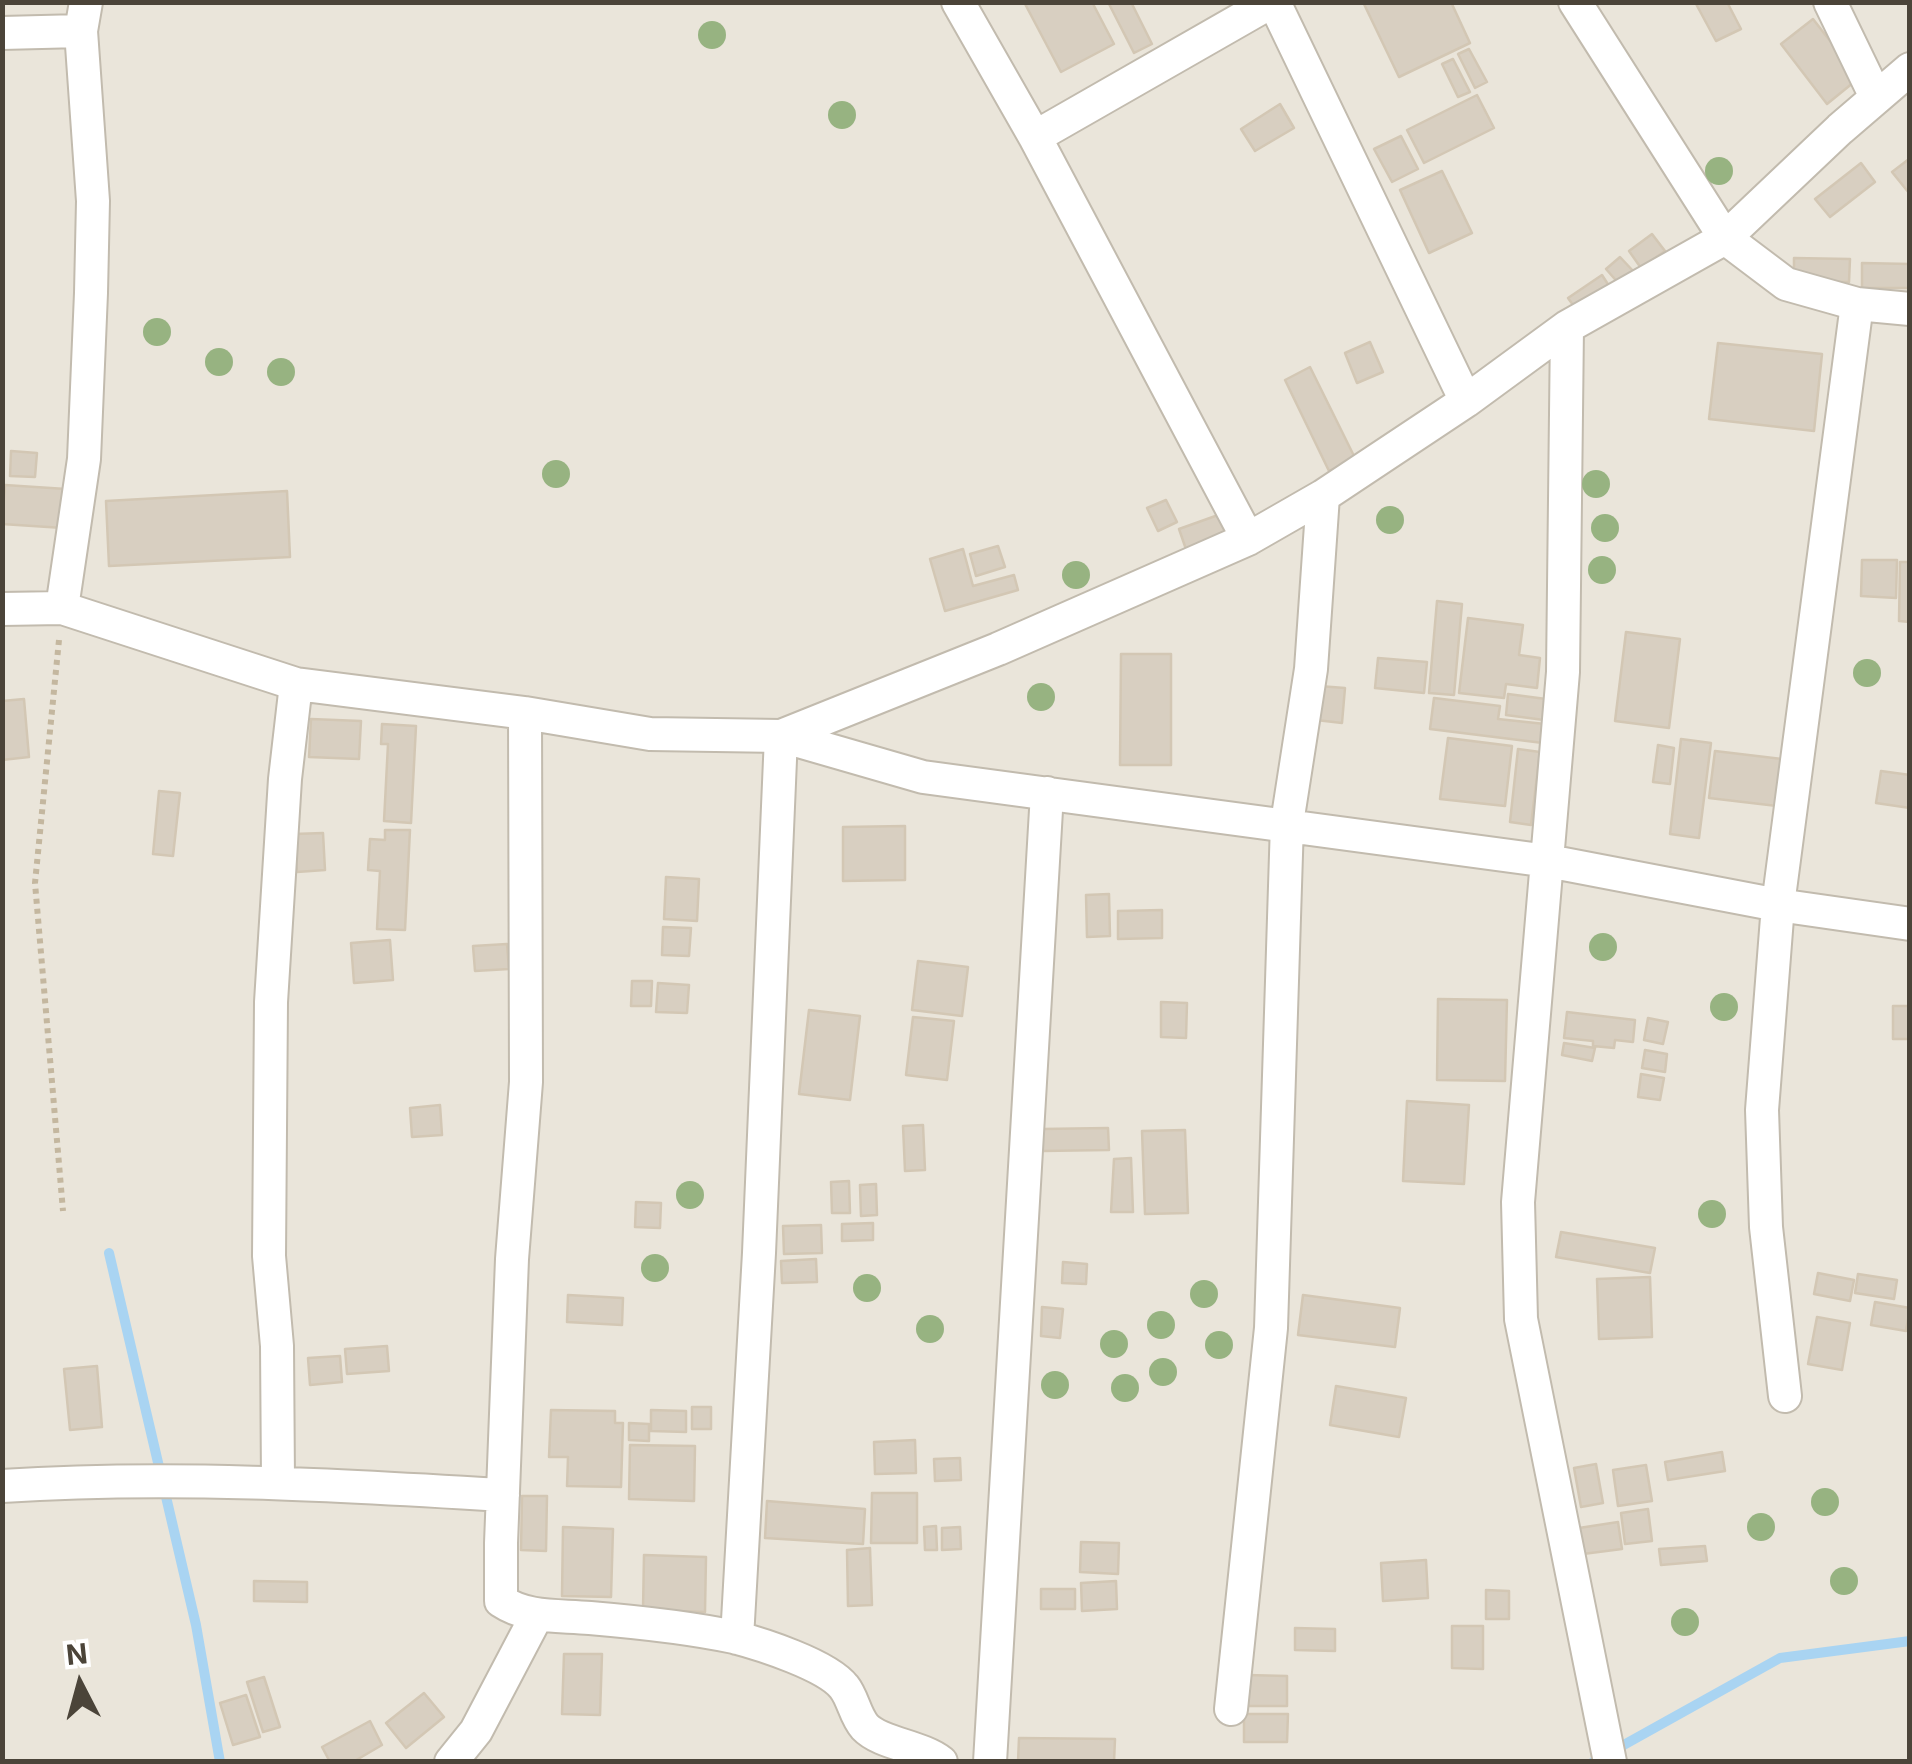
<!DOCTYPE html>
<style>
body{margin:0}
#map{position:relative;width:1912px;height:1764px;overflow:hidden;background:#f6f3ec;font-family:Inter,sans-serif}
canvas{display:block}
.frame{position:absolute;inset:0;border:5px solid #4b4439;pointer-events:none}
.north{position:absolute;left:30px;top:1634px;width:100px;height:100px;-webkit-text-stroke:8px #fff;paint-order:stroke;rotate:354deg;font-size:28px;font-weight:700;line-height:40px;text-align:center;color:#4b4439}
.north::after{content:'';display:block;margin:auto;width:35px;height:45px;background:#4b4439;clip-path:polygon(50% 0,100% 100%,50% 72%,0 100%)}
</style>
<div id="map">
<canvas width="1912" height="1764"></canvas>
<div class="frame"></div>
<div class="north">N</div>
</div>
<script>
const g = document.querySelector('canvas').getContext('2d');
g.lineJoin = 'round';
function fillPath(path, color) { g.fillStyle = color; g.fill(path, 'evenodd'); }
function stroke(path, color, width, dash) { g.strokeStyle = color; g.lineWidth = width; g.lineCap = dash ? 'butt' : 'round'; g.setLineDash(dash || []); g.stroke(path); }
fillPath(new Path2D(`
 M 3,3 L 1909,3 L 1909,1761 L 3,1761 Z`), '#eae5da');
stroke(new Path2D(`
 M 109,1253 L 196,1625 L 220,1762
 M 1593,1762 L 1780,1658 L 1910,1641`), '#a9d4f2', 10);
const building = new Path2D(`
 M 1024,2 L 1092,2 L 1114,44 L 1061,72 Z
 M 1108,2 L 1131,2 L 1152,44 L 1134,53 Z
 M 1363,2 L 1451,2 L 1470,43 L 1399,77 Z
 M 1695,2 L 1727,2 L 1741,29 L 1716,41 Z
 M 1813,19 L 1859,78 L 1827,104 L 1781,44 Z
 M 1469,49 L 1487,82 L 1475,88 L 1458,54 Z
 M 1453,59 L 1470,92 L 1458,97 L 1442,64 Z
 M 1477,95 L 1494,128 L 1424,163 L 1407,130 Z
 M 1280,104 L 1294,128 L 1255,151 L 1241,129 Z
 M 1401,136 L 1418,169 L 1392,182 L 1374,149 Z
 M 1909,159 L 1910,192 L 1909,193 L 1892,172 Z
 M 1861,163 L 1875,182 L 1830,217 L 1815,199 Z
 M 1442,171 L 1472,233 L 1429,253 L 1400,190 Z
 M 1652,234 L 1665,251 L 1641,268 L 1629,251 Z
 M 1620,257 L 1635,273 L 1620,285 L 1606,269 Z
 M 1794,258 L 1850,259 L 1849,282 L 1794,282 Z
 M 1862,263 L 1910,264 L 1910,288 L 1862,288 Z
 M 1602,275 L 1611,289 L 1578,312 L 1568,298 Z
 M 1370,342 L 1383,372 L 1357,383 L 1345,353 Z
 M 1718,343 L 1822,354 L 1814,431 L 1709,419 Z
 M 1310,367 L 1355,458 L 1329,471 L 1285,380 Z
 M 11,451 L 37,453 L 35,477 L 10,476 Z
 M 5,485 L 66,489 L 63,528 L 2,524 Z
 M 287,491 L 290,557 L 109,566 L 106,501 Z
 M 1166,500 L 1177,522 L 1158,531 L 1147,508 Z
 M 1221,514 L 1231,541 L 1188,555 L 1179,529 Z
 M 998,546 L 1005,567 L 976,576 L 970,554 Z
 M 963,549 L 973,586 L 1014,575 L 1018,590 L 945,611 L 930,559 Z
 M 1862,560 L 1897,560 L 1896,598 L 1861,596 Z
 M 1900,562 L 1910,562 L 1910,622 L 1899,621 Z
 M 1437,601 L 1462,604 L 1454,695 L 1429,693 Z
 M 1468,618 L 1523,625 L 1519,655 L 1540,658 L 1537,688 L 1506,684 L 1504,698 L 1459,693 Z
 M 1626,632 L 1680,639 L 1669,728 L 1615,721 Z
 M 1121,654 L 1171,654 L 1171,765 L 1120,765 Z
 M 1378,658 L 1427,662 L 1424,693 L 1375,688 Z
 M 1319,686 L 1345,688 L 1342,723 L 1316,720 Z
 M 1508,694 L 1546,699 L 1544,720 L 1506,715 Z
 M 1434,698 L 1500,706 L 1498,719 L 1545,724 L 1543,743 L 1430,729 Z
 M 24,699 L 29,757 L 2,760 L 2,701 Z
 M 311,719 L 361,721 L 359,759 L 309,757 Z
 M 382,724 L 416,726 L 411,823 L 384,821 L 388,744 L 381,744 Z
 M 1448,738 L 1512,746 L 1505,806 L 1440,799 Z
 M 1681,739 L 1711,743 L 1699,838 L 1670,834 Z
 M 1658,745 L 1674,748 L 1670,784 L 1653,782 Z
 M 1518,749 L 1540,752 L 1531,825 L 1510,822 Z
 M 1715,751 L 1782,759 L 1777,806 L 1709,798 Z
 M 1881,771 L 1910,775 L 1910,808 L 1876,803 Z
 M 159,791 L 180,793 L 173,856 L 153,854 Z
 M 905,826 L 905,880 L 843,881 L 843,827 Z
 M 385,830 L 410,830 L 405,930 L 377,929 L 380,871 L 368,870 L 370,839 L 385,840 Z
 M 323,833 L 325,870 L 297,872 L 294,834 Z
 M 666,877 L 699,879 L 697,921 L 664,919 Z
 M 1109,894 L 1110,936 L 1087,937 L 1086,895 Z
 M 1162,910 L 1162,938 L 1118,939 L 1118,911 Z
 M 663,927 L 691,928 L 689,956 L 662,955 Z
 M 390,940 L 393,980 L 354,983 L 351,943 Z
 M 507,944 L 509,969 L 475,971 L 473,946 Z
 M 918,961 L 968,967 L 962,1016 L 912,1010 Z
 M 632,981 L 652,981 L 651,1006 L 631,1006 Z
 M 658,983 L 689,985 L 687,1013 L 656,1012 Z
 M 1438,999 L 1507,1000 L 1505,1081 L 1437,1080 Z
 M 1161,1002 L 1187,1003 L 1186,1038 L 1161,1037 Z
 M 1893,1006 L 1910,1006 L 1910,1039 L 1893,1039 Z
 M 809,1010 L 860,1016 L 850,1100 L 799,1094 Z
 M 1567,1012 L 1635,1020 L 1633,1042 L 1615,1040 L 1614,1048 L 1593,1046 L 1593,1041 L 1564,1038 Z
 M 913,1017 L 954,1021 L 947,1080 L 906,1075 Z
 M 1648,1018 L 1668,1022 L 1663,1044 L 1644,1040 Z
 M 1564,1043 L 1595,1048 L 1592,1061 L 1562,1055 Z
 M 1645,1050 L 1667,1054 L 1665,1072 L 1642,1068 Z
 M 1641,1074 L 1664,1078 L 1660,1100 L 1638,1097 Z
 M 1407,1101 L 1469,1105 L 1464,1184 L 1403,1181 Z
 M 440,1105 L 442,1135 L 412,1137 L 410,1108 Z
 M 923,1125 L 925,1170 L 905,1171 L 903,1126 Z
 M 1108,1128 L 1109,1150 L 1042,1151 L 1042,1129 Z
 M 1185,1130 L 1188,1213 L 1145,1214 L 1142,1131 Z
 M 1131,1158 L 1133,1212 L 1111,1212 L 1114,1159 Z
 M 849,1181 L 850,1213 L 832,1213 L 831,1182 Z
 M 876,1184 L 877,1215 L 861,1216 L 860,1185 Z
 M 636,1202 L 661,1203 L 660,1228 L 635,1227 Z
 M 873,1223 L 873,1240 L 842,1241 L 842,1224 Z
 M 821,1225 L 822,1253 L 784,1254 L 783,1226 Z
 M 1561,1232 L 1655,1248 L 1650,1273 L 1556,1257 Z
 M 816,1259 L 817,1282 L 782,1283 L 781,1261 Z
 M 1063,1262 L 1087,1264 L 1086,1284 L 1062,1283 Z
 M 1818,1273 L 1854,1280 L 1850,1301 L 1814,1294 Z
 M 1858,1274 L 1897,1280 L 1894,1299 L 1855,1293 Z
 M 1650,1277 L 1652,1337 L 1599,1339 L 1597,1279 Z
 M 568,1295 L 623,1298 L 622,1325 L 567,1322 Z
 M 1303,1295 L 1400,1308 L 1395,1347 L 1298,1335 Z
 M 1875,1302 L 1910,1308 L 1906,1331 L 1871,1325 Z
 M 1042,1307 L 1063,1309 L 1060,1338 L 1041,1336 Z
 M 1817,1317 L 1850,1323 L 1842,1370 L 1808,1364 Z
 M 387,1346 L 389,1371 L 347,1374 L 345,1349 Z
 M 340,1356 L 342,1382 L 310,1385 L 308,1358 Z
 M 97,1366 L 102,1427 L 70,1430 L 64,1369 Z
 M 1336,1386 L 1406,1398 L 1399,1437 L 1330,1425 Z
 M 692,1407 L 711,1407 L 711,1429 L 692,1429 Z
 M 551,1410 L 615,1411 L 615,1423 L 623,1423 L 621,1487 L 567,1486 L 568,1457 L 549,1457 Z
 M 651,1410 L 686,1411 L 686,1432 L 651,1431 Z
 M 629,1423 L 649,1424 L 649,1441 L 629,1440 Z
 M 915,1440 L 916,1473 L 875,1474 L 874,1442 Z
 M 630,1445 L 695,1446 L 694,1501 L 629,1499 Z
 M 1722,1452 L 1725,1471 L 1668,1480 L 1665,1462 Z
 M 960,1458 L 961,1480 L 935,1481 L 934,1459 Z
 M 1596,1464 L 1603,1503 L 1581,1507 L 1574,1468 Z
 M 1646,1465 L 1652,1501 L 1618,1506 L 1613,1470 Z
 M 872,1493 L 917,1493 L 917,1543 L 871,1543 Z
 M 522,1496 L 547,1496 L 546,1551 L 521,1550 Z
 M 767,1501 L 865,1509 L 863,1544 L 765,1538 Z
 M 1648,1509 L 1652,1541 L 1625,1544 L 1621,1513 Z
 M 1618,1522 L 1622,1549 L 1583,1554 L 1579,1528 Z
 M 936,1526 L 937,1550 L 925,1550 L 924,1527 Z
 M 563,1527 L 613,1529 L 611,1597 L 562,1596 Z
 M 960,1527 L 961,1549 L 942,1550 L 942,1528 Z
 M 1081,1542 L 1119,1543 L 1118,1574 L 1080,1572 Z
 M 1705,1546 L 1707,1561 L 1661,1565 L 1659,1549 Z
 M 870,1548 L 872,1605 L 848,1606 L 847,1550 Z
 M 644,1555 L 706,1557 L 705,1612 L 643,1610 Z
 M 1426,1560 L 1428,1598 L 1383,1601 L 1381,1563 Z
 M 254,1581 L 307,1582 L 307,1602 L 254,1601 Z
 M 1116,1581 L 1117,1609 L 1082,1611 L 1081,1583 Z
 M 1041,1589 L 1075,1589 L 1075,1609 L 1041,1609 Z
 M 1486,1590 L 1509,1591 L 1509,1619 L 1486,1619 Z
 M 1452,1626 L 1483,1626 L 1483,1669 L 1452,1668 Z
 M 1295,1628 L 1335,1629 L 1335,1651 L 1295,1650 Z
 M 564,1654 L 602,1654 L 600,1715 L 562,1714 Z
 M 1247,1675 L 1287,1676 L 1287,1706 L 1247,1706 Z
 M 264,1677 L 280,1727 L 263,1732 L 247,1682 Z
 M 424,1693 L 444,1717 L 406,1748 L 386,1723 Z
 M 246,1695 L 260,1737 L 233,1745 L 220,1703 Z
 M 1244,1714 L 1288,1714 L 1287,1742 L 1244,1742 Z
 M 370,1721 L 382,1745 L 353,1762 L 330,1762 L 322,1747 Z
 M 1019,1738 L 1115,1739 L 1114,1762 L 1018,1762 Z`);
fillPath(building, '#d8cfc1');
stroke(building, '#d3c7b4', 2.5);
const street = new Path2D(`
 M 958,2 L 1035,137 L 1248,539
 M 1274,2 L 1466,401
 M 1575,2 L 1725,238 L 1786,284 L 1857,304 L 1910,309
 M 1830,2 L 1876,97
 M 2,33 L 81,31
 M 1035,137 L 1271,2
 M 1567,327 L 1563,672 L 1518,1202 L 1521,1319 L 1610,1762
 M 62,608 L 84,459 L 91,293 L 93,201 L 81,31 L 86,2
 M 2,609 L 62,608 L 296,684 L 525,713 L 650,734 L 781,736 L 923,777 L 1548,861 L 1778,905 L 1910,924
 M 525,713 L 526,1082 L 512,1259 L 501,1543 L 501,1601 C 528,1619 559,1615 590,1618 C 637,1622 687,1627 734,1637 C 761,1644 827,1665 844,1687 C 853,1698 855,1716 865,1727 C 881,1744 921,1746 941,1762
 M 781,736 L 998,649 L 1248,539 L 1323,496 L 1466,401 L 1567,327 L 1725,238 L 1840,129 L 1910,69
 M 1785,1396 L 1766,1227 L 1762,1110 L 1778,905 L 1857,304
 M 278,1481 L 277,1346 L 269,1256 L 271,1002 L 285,779 L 296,684
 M 2,1486 C 169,1475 336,1485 503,1495
 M 737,1638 L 759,1253 L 781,736
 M 1231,1709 L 1271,1328 L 1287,823 L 1311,669 L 1323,496
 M 451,1762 L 476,1731 L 537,1615
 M 990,1762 L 1047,793`);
stroke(street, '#c2bbae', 36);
stroke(new Path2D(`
 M 59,640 L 35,883 L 63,1211`), '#c4b79f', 6, [5, 5]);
stroke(street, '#fff', 32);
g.fillStyle = '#97b381';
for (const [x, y] of [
 [712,35],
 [842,115],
 [1719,171],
 [157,332],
 [219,362],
 [281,372],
 [556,474],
 [1596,484],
 [1390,520],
 [1605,528],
 [1602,570],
 [1076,575],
 [1867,673],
 [1041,697],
 [1603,947],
 [1724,1007],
 [690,1195],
 [1712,1214],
 [655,1268],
 [867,1288],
 [1204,1294],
 [1161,1325],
 [930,1329],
 [1114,1344],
 [1219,1345],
 [1163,1372],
 [1055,1385],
 [1125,1388],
 [1825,1502],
 [1761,1527],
 [1844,1581],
 [1685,1622]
]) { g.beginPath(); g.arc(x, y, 14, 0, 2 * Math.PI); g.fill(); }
</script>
